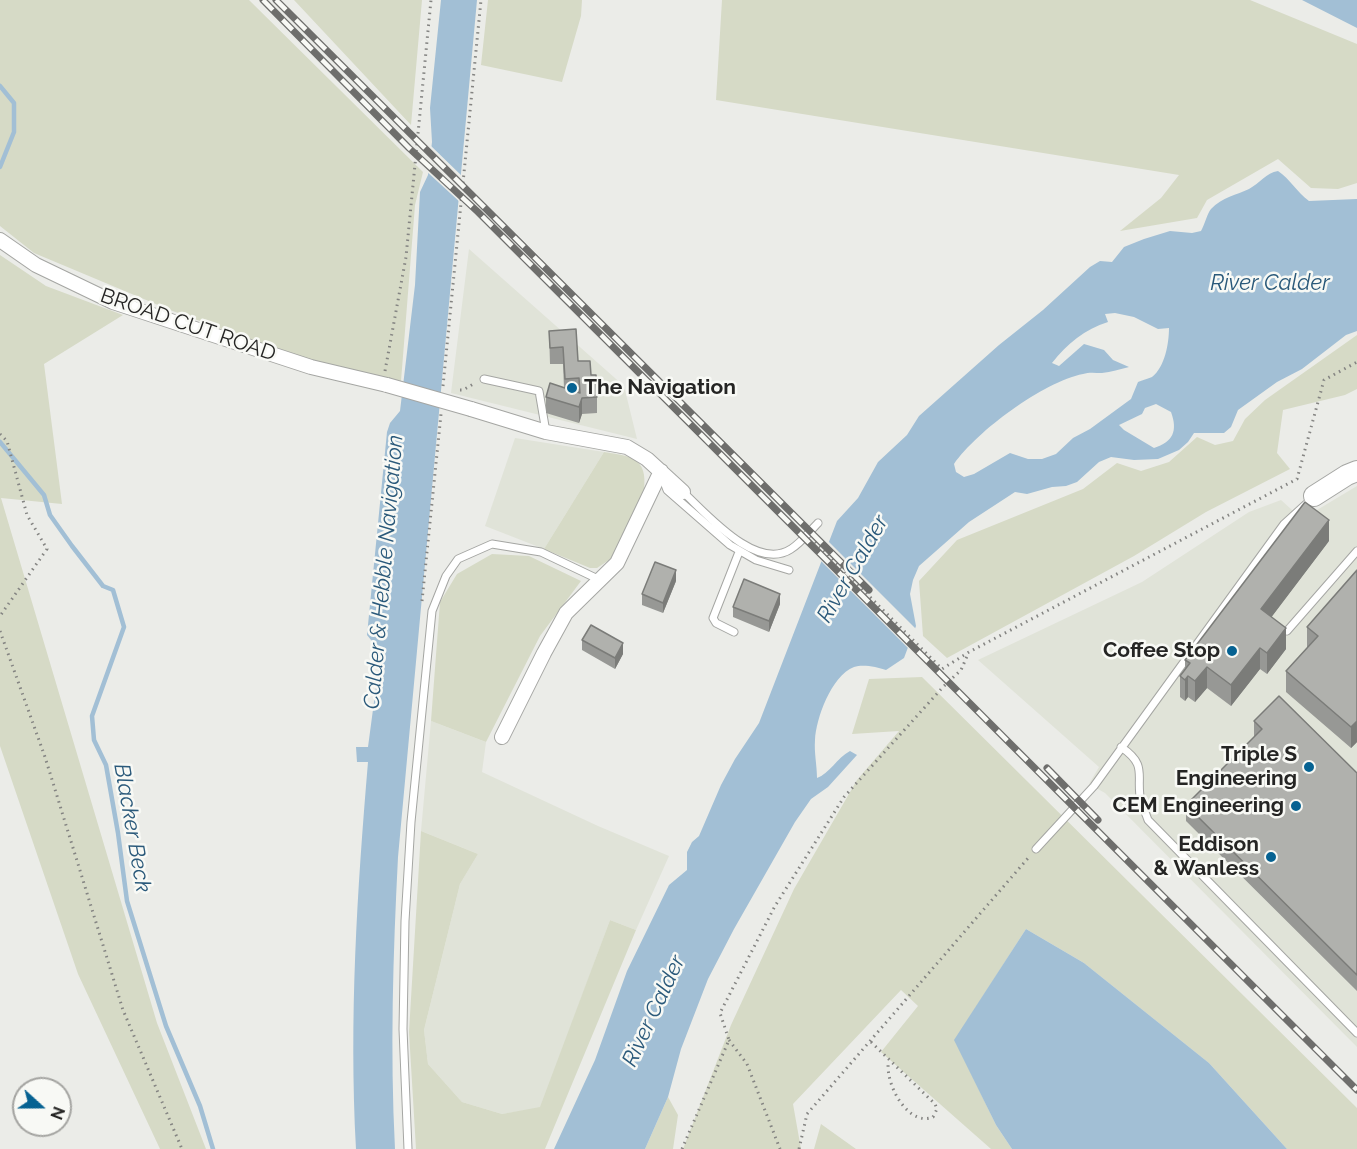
<!DOCTYPE html>
<style>
body{margin:0}
#map{position:relative;width:1357px;height:1149px;overflow:hidden;background:#ebece8;font-family:Raleway,sans-serif}
canvas{display:block}
.north{position:absolute;left:12px;top:1077px;width:60px;height:60px;box-sizing:border-box;background:#f8f9f5;border:2px solid #a4a4a1;border-radius:50%;rotate:111deg;font-size:16px;font-weight:700;line-height:24px;text-align:center;color:#252524}
.north::after{content:'';display:block;margin:auto;width:21px;height:27px;background:#066292;clip-path:polygon(50% 0,100% 100%,50% 72%,0 100%)}
</style>
<div id="map">
<canvas width="1357" height="1149"></canvas>
<div class="north">N</div>
</div>
<script>
const g = document.querySelector('canvas').getContext('2d');
g.lineJoin = 'round';
function fillPath(path, color) { g.fillStyle = color; g.fill(path, 'evenodd'); }
function stroke(path, color, width, dash) { g.strokeStyle = color; g.lineWidth = width; g.lineCap = dash ? 'butt' : 'round'; g.setLineDash(dash || []); g.stroke(path); }
function drawText(font, color, halo, rows, align = 'center') {
  g.font = font + ' Raleway,sans-serif'; g.lineWidth = 5; g.setLineDash([]); g.textBaseline = 'middle'; g.strokeStyle = halo; g.fillStyle = color; for (const [text, x, y, turn = 0] of rows) {
    g.save(); g.translate(x, y); g.rotate((+turn || 0) * Math.PI / 180); g.textAlign = isNaN(turn) ? turn : align; if (halo) g.strokeText(text, 0, 0); g.fillText(text, 0, 0); g.restore();
  }
}
fillPath(new Path2D(`
 M 469,249 L 624,386 L 637,439 L 451,393 Z
 M 515,438 L 604,452 L 544,549 L 485,526 Z
 M 1357,486 L 1357,1047 L 1105,793 L 1089,784 L 1099,767 L 978,660 L 1142,582 L 1249,512 L 1281,500 L 1302,519 Z
 M 431,721 L 486,742 L 482,772 L 598,826 L 669,856 L 636,930 L 610,920 L 541,1108 L 502,1114 L 462,1102 L 428,1064 L 424,1030 L 460,884 L 478,854 L 421,831 Z`), '#e0e3d8');
fillPath(new Path2D(`
 M 0,0 L 249,0 L 423,172 L 415,205 L 401,381 L 309,361 L 170,310 L 34,253 L 0,226 Z
 M 294,0 L 422,0 L 411,125 Z
 M 488,0 L 582,0 L 581,16 L 562,82 L 481,65 Z
 M 722,0 L 1250,0 L 1357,44 L 1357,183 L 1338,189 L 1311,188 L 1278,159 L 1207,200 L 1197,218 L 1120,231 L 1161,198 L 1179,175 L 716,100 Z
 M 0,255 L 46,286 L 123,315 L 44,364 L 62,504 L 1,498 L 157,1023 L 206,1149 L 160,1149 L 78,974 L 0,746 Z
 M 1357,335 L 1357,389 L 1345,395 L 1283,410 L 1277,453 L 1290,469 L 1206,512 L 1134,556 L 947,658 L 923,636 L 919,581 L 957,540 L 1083,489 L 1117,463 L 1141,471 L 1169,462 L 1197,437 L 1215,445 L 1233,441 L 1245,419 L 1265,400 Z
 M 604,452 C 630,456 648,457 644,490 L 612,558 L 597,568 L 590,568 L 544,549 Z
 M 492,554 L 529,556 L 581,581 L 540,636 L 486,742 L 431,721 L 440,602 L 457,574 Z
 M 922,677 L 1357,1108 L 1357,1149 L 1287,1149 L 1209,1063 L 1084,963 L 1026,929 L 955,1040 L 996,1125 L 1012,1149 L 991,1149 L 881,1052 L 918,1006 L 901,990 L 793,1104 L 801,1149 L 683,1149 L 731,1025 L 794,889 L 857,780 L 899,731 L 852,734 L 869,679 Z
 M 421,831 L 478,854 L 460,884 L 424,1030 L 428,1064 L 462,1102 L 502,1114 L 540,1107 L 610,920 L 636,930 L 545,1149 L 416,1149 L 409,1032 Z
 M 668,1097 L 678,1115 L 673,1149 L 645,1149 Z
 M 821,1124 L 856,1149 L 814,1149 Z`), '#d6dac6');
fillPath(new Path2D(`
 M 441,0 L 477,0 L 398,857 C 393,955 390,1051 395,1149 L 356,1149 C 349,1018 357,892 368,762 L 357,762 L 356,747 L 368,747 L 380,657 L 375,645 L 367,635 L 387,432 L 390,423 L 400,411 L 415,285 L 420,192 L 428,175 L 432,142 L 430,108 Z
 M 1302,0 L 1357,0 L 1357,28 Z
 M 1278,171 C 1290,179 1297,192 1309,201 L 1357,199 L 1357,331 L 1346,335 L 1302,369 L 1277,382 L 1238,410 L 1231,427 L 1224,433 L 1194,433 L 1188,442 L 1179,450 L 1158,459 L 1134,460 L 1111,457 L 1099,462 L 1077,482 L 1066,486 L 1052,487 L 1027,494 L 1015,492 L 969,522 L 919,566 L 913,580 L 910,594 L 916,626 L 904,658 L 886,670 C 877,667 863,664 854,667 C 831,676 816,719 815,740 C 814,753 817,765 817,778 C 829,774 837,758 850,751 L 857,755 L 828,787 L 811,799 L 795,822 L 734,929 L 708,979 L 681,1049 L 668,1097 L 645,1149 L 554,1149 L 595,1060 L 627,971 L 669,885 L 687,870 L 687,852 L 692,842 L 699,836 L 721,785 L 735,759 L 759,723 L 837,521 L 858,498 L 878,462 L 907,435 L 919,416 L 999,345 L 1043,310 L 1090,267 L 1100,261 L 1112,262 L 1124,247 L 1144,239 L 1170,231 L 1192,233 L 1201,231 C 1205,224 1207,214 1211,209 C 1222,197 1237,195 1249,189 C 1260,183 1266,173 1278,171 ZM 1115,313 L 1134,317 L 1158,329 L 1169,328 C 1169,343 1165,367 1152,377 C 1148,379 1142,380 1138,382 L 1131,399 L 1090,429 L 1073,438 L 1056,454 L 1042,459 L 1028,459 L 1010,453 L 974,474 L 964,477 L 956,472 L 954,464 C 977,431 1043,382 1083,374 C 1089,372 1095,373 1102,373 C 1111,372 1120,369 1129,367 L 1113,360 L 1104,350 L 1084,344 L 1059,366 L 1052,363 C 1067,344 1085,329 1108,322 L 1105,314 ZM 1156,404 L 1171,412 C 1178,431 1173,442 1154,448 L 1124,430 L 1119,425 L 1142,414 L 1145,408 Z
 M 1026,929 L 1084,963 L 1209,1063 L 1287,1149 L 1012,1149 L 996,1125 L 954,1040 Z`), '#a2bfd5');
fillPath(new Path2D(`
 M 429,144 L 464,178 L 462,204 L 425,170 Z
 M 826,539 L 918,631 L 910,650 L 819,559 Z`), '#ebece8');
stroke(new Path2D(`
 M 0,86 L 14,103 L 14,132 L 0,167
 M 0,442 L 44,495 L 50,515 L 72,546 L 103,586 L 113,590 L 124,627 L 92,716 L 94,740 L 106,765 L 118,833 L 127,901 L 166,1026 L 200,1106 L 213,1149`), '#a2bfd5', 4.5);
const lane = new Path2D(`
 M 484,379 L 539,391 L 546,432
 M 662,477 L 667,490 L 730,545 L 756,560 L 789,570
 M 683,492 C 706,513 756,572 791,549 C 801,543 810,531 818,523
 M 1287,631 L 1357,551
 M 734,632 L 716,623 L 713,618 L 739,552
 M 1121,747 C 1149,766 1135,776 1141,802 C 1143,808 1146,814 1148,820 L 1357,1033
 M 1036,849 L 1094,786 L 1284,524 L 1306,504
 M 408,1149 L 403,1029 L 405,921 L 411,822 L 432,611 L 446,576 L 458,559 L 492,544 L 541,552 L 600,580`);
const street = new Path2D(`
 M 0,240 L 36,265 L 113,302 L 311,367 L 387,385
 M 471,409 L 546,432 L 627,447 L 647,459 L 683,492
 M 502,737 L 544,653 L 566,613 L 617,563 L 661,471`);
const secondary = new Path2D(`
 M 1314,496 L 1347,475 L 1357,471`);
stroke(lane, '#a5a6a3', 9);
stroke(street, '#a5a6a3', 16);
stroke(secondary, '#a5a6a3', 22);
stroke(new Path2D(`
 M 385,371 L 406,257 L 431,0
 M 443,386 L 481,0
 M 460,390 L 463,390 L 475,383
 M 0,434 L 7,441 L 27,515 L 47,549 L 0,616
 M 815,542 L 942,669 L 969,652 L 1297,479 L 1324,380 L 1357,362
 M 422,601 L 441,414
 M 0,631 L 45,757 L 123,1010 L 182,1149
 M 729,1040 L 747,1064 L 780,1149
 M 871,1042 L 935,1104 L 937,1109 L 933,1117 C 911,1126 892,1094 889,1075 C 888,1071 888,1065 888,1061
 M 682,1149 L 729,1040 L 720,1013 L 775,906 L 844,797 L 943,687 L 961,670 L 968,654
 M 799,1149 L 807,1114 L 1029,857`), '#848482', 3, [1.5, 4.5]);
stroke(lane, '#fff', 7);
stroke(street, '#fff', 14);
stroke(secondary, '#fff', 20);
const rail = new Path2D(`
 M 263,0 L 409,148 L 478,212 L 1357,1090
 M 276,0 L 869,590
 M 1047,768 L 1098,820`);
stroke(rail, '#6e6e6c', 7);
stroke(rail, '#f8f9f5', 4.5, [14]);
const streetBridge = new Path2D(`
 M 387,385 L 471,409`);
stroke(streetBridge, '#a5a6a3', 16, []);
stroke(streetBridge, '#fff', 14);
fillPath(new Path2D(`
 M 549,331 L 591,375 L 597,397 L 597,413 L 582,414 L 579,423 L 546,413 L 546,397 L 564,388 L 563,364 L 550,364 Z
 M 1329,541 L 1271,617 L 1286,649 L 1267,674 L 1260,669 L 1231,706 L 1207,688 L 1195,702 L 1188,697 L 1185,701 L 1180,697 L 1180,676 L 1185,669 L 1185,660 Z
 M 1357,570 L 1357,742 L 1351,748 L 1286,692 L 1286,671 L 1307,648 L 1307,627 Z
 M 676,581 L 663,613 L 642,605 L 642,594 Z
 M 780,604 L 769,632 L 733,617 L 733,607 Z
 M 582,640 L 623,654 L 615,669 L 582,650 Z
 M 1254,721 L 1357,773 L 1357,991 L 1186,821 L 1186,805 L 1254,737 Z`), '#979895');
fillPath(new Path2D(`
 M 582,398 L 582,414 L 579,423 L 579,407 Z
 M 1329,520 L 1329,541 L 1261,631 L 1261,609 Z
 M 676,570 L 676,581 L 663,613 L 663,603 Z
 M 780,594 L 780,604 L 769,632 L 769,621 Z
 M 1286,628 L 1286,649 L 1267,674 L 1267,653 Z
 M 623,643 L 623,654 L 615,669 L 615,658 Z
 M 1260,648 L 1260,669 L 1231,706 L 1231,685 Z
 M 1207,667 L 1207,688 L 1195,702 L 1195,681 Z
 M 1188,676 L 1188,697 L 1185,701 L 1185,680 Z
 M 1357,721 L 1357,742 L 1351,748 L 1351,727 Z`), '#7b7c79');
const building = new Path2D(`
 M 576,329 L 578,361 L 590,361 L 591,375 L 596,375 L 597,397 L 582,398 L 579,407 L 546,397 L 550,383 L 580,393 L 579,378 L 565,379 L 563,347 L 550,348 L 549,331 Z
 M 1305,502 L 1329,520 L 1261,609 L 1286,628 L 1267,653 L 1260,648 L 1231,685 L 1207,667 L 1195,681 L 1188,676 L 1185,680 L 1180,676 L 1190,663 L 1185,660 Z
 M 655,562 L 676,570 L 663,603 L 642,594 Z
 M 1357,570 L 1357,721 L 1351,727 L 1286,671 L 1318,636 L 1307,627 Z
 M 744,579 L 780,594 L 769,621 L 733,607 Z
 M 591,625 L 623,643 L 615,658 L 582,640 Z
 M 1279,696 L 1357,773 L 1357,975 L 1186,805 L 1262,729 L 1254,721 Z`);
fillPath(building, '#b0b1ad');
stroke(building, '#7b7c79', 1.5);
for (const [x, y, r, color] of [
 [572,388,6,"#066292"],
 [1232,651,6,"#066292"],
 [1309,767,6,"#066292"],
 [1296,806,6,"#066292"],
 [1271,857,6,"#066292"]
]) { const dot = new Path2D(); dot.arc(x, y, r, 0, 2 * Math.PI); g.fillStyle = color; g.fill(dot); stroke(dot, '#f8f9f5', 2); }
drawText('21px', '#252524', '#f8f9f5', [
 ["BROAD CUT ROAD",188,325,19]
]);
drawText('bold 21px', '#252524', '#f8f9f5', [
 ["The Navigation",584,388,"left"],
 ["Coffee Stop",1220,651],
 ["Triple S",1297,755],
 ["Engineering",1297,779],
 ["CEM Engineering",1284,806],
 ["Eddison",1259,845],
 ["& Wanless",1259,869]
], 'right');
drawText('italic 22px', '#2a597a', '#f8f9f5', [
 ["River Calder",1270,283],
 ["River Calder",853,569,-60],
 ["Calder & Hebble Navigation",384,572,-85],
 ["Blacker Beck",132,828,80],
 ["River Calder",654,1011,-65]
]);
</script>
